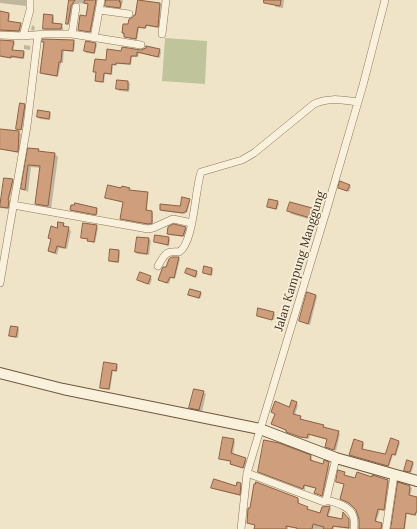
<!DOCTYPE html>
<style>
body{margin:0}
canvas{display:block;background:#f0e4c8}
</style>
<canvas width="417" height="529"></canvas>
<script>
const g = document.querySelector('canvas').getContext('2d');
g.lineJoin = 'round';
function fillPath(path, color) { g.fillStyle = color; g.fill(path, 'evenodd'); }
function stroke(path, color, width, dash) { g.strokeStyle = color; g.lineWidth = width; g.lineCap = dash ? 'butt' : 'round'; g.setLineDash(dash || []); g.stroke(path); }
function drawText(font, color, halo, rows, align = 'center') {
  g.font = font + ' Lora,serif'; g.lineWidth = 3.5; g.setLineDash([]); g.textBaseline = 'middle'; g.strokeStyle = halo; g.fillStyle = color; for (const [text, x, y, turn = 0] of rows) {
    g.save(); g.translate(x, y); g.rotate((+turn || 0) * Math.PI / 180); g.textAlign = isNaN(turn) ? turn : align; if (halo) g.strokeText(text, 0, 0); g.fillText(text, 0, 0); g.restore();
  }
}
fillPath(new Path2D(`
 M 165,38 L 207,41 L 205,84 L 162,81 Z`), '#bfc49a');
fillPath(new Path2D(`
 M 0,0 L 27,0 L 26,6 L 0,3 Z
 M 71,0 L 97,0 L 91,32 L 79,29 L 87,17 L 89,4 L 76,3 L 73,5 L 69,25 L 67,24 Z
 M 107,0 L 123,0 L 121,9 L 108,7 L 106,5 Z
 M 274,0 L 284,0 L 283,8 L 276,7 L 273,4 Z
 M 160,3 L 161,5 L 159,28 L 147,26 L 146,29 L 139,28 L 137,40 L 125,37 L 123,33 L 129,25 Z
 M 0,12 L 8,14 L 10,15 L 9,22 L 21,24 L 22,25 L 21,32 L 0,32 Z
 M 53,16 L 54,18 L 54,25 L 61,25 L 63,27 L 63,30 L 45,30 L 44,29 Z
 M 32,25 L 35,27 L 34,31 L 31,30 Z
 M 0,41 L 13,42 L 15,43 L 13,51 L 24,52 L 25,54 L 24,59 L 1,57 L 0,56 Z
 M 74,41 L 75,43 L 74,52 L 64,51 L 63,63 L 61,63 L 58,77 L 43,74 L 41,72 L 45,43 L 43,42 Z
 M 95,44 L 97,45 L 95,54 L 86,53 L 85,51 Z
 M 24,45 L 30,46 L 30,50 L 24,49 Z
 M 147,47 L 160,50 L 161,52 L 160,58 L 139,53 L 138,57 L 132,57 L 131,65 L 117,64 L 117,66 L 113,65 L 112,75 L 105,74 L 104,83 L 98,82 L 96,80 L 97,73 L 94,72 L 107,61 L 122,52 L 141,51 L 147,49 Z
 M 128,82 L 130,84 L 129,92 L 119,91 L 117,89 Z
 M 24,105 L 26,106 L 22,130 L 18,130 L 17,128 L 19,109 Z
 M 49,113 L 51,114 L 50,120 L 40,119 L 38,117 Z
 M 0,130 L 19,132 L 21,134 L 19,153 L 5,150 L 3,148 L 0,141 Z
 M 29,149 L 38,150 L 40,152 L 55,154 L 58,157 L 51,209 L 39,206 L 36,203 L 41,168 L 31,167 L 28,192 L 22,189 Z
 M 12,180 L 14,182 L 9,201 L 10,202 L 9,209 L 0,208 L 0,200 Z
 M 349,186 L 351,187 L 349,192 L 339,188 Z
 M 122,189 L 129,189 L 130,191 L 147,193 L 148,194 L 147,211 L 153,213 L 153,224 L 150,225 L 123,220 L 121,219 L 124,203 L 106,197 Z
 M 189,200 L 190,201 L 187,213 L 185,212 L 185,214 L 162,211 L 161,210 L 180,207 Z
 M 278,202 L 279,204 L 277,210 L 268,207 Z
 M 96,209 L 98,211 L 97,215 L 72,211 L 71,210 Z
 M 312,209 L 314,212 L 312,220 L 291,214 L 289,211 Z
 M 63,224 L 71,231 L 67,249 L 59,248 L 57,255 L 52,253 L 49,251 L 52,241 L 49,238 Z
 M 96,226 L 98,228 L 95,243 L 90,242 L 88,240 L 82,237 Z
 M 185,228 L 187,229 L 185,237 L 169,235 L 168,233 Z
 M 138,238 L 149,239 L 151,241 L 149,255 L 137,254 L 136,252 Z
 M 169,238 L 170,240 L 169,246 L 155,242 Z
 M 119,251 L 120,253 L 119,263 L 111,262 L 110,260 Z
 M 172,258 L 179,258 L 180,259 L 175,279 L 171,278 L 169,284 L 159,280 L 167,269 Z
 M 212,269 L 213,270 L 212,276 L 204,273 Z
 M 196,272 L 198,274 L 196,278 L 186,273 Z
 M 141,273 L 152,279 L 150,285 L 138,280 Z
 M 200,293 L 202,294 L 200,299 L 189,295 Z
 M 316,295 L 317,297 L 310,325 L 302,322 L 300,321 Z
 M 274,313 L 275,315 L 274,320 L 259,317 L 258,315 Z
 M 18,328 L 19,330 L 18,338 L 12,337 L 10,336 Z
 M 105,363 L 116,365 L 118,367 L 117,372 L 113,371 L 110,390 L 103,389 L 101,387 Z
 M 203,392 L 206,394 L 202,412 L 193,410 L 191,408 Z
 M 293,401 L 298,405 L 295,415 L 300,417 L 302,419 L 301,421 L 323,426 L 340,434 L 336,451 L 326,446 L 327,440 L 310,435 L 309,439 L 288,433 L 287,431 L 273,424 L 276,415 L 272,412 L 290,409 Z
 M 391,439 L 400,443 L 396,456 L 393,455 L 389,467 L 350,455 L 363,443 L 364,444 L 363,450 L 386,455 Z
 M 233,440 L 235,442 L 233,455 L 247,461 L 245,469 L 232,465 L 231,464 L 231,462 L 222,460 L 220,459 Z
 M 311,456 L 312,458 L 312,462 L 324,466 L 328,464 L 330,466 L 323,497 L 315,493 L 317,489 L 305,486 L 305,490 L 261,473 L 259,471 Z
 M 412,462 L 414,464 L 411,473 L 407,472 L 405,470 Z
 M 344,473 L 345,476 L 356,479 L 373,478 L 388,480 L 389,482 L 385,511 L 380,510 L 376,522 L 382,525 L 381,529 L 360,529 L 360,518 L 357,510 L 343,500 L 345,485 L 337,481 Z
 M 240,484 L 242,486 L 241,496 L 214,489 L 213,487 L 237,487 Z
 M 399,484 L 412,488 L 410,497 L 417,498 L 417,512 L 416,516 L 407,514 L 405,529 L 392,529 Z
 M 298,499 L 299,500 L 299,504 L 307,507 L 308,510 L 321,514 L 328,507 L 330,507 L 331,509 L 328,518 L 343,520 L 344,514 L 349,520 L 350,529 L 334,527 L 334,529 L 298,529 L 288,527 L 288,529 L 256,529 L 256,525 L 248,523 Z`), '#0003');
const building = new Path2D(`
 M 69,0 L 75,0 L 71,6 L 68,24 L 66,24 Z
 M 85,0 L 96,0 L 90,32 L 78,30 L 80,15 L 86,16 L 88,4 L 84,3 Z
 M 106,0 L 120,0 L 119,2 L 121,2 L 120,8 L 105,6 Z
 M 138,0 L 160,3 L 158,27 L 146,25 L 145,28 L 138,27 L 136,39 L 124,37 L 124,33 L 122,33 L 123,24 L 128,24 L 129,19 L 133,17 L 134,15 L 135,15 Z
 M 264,0 L 281,0 L 280,6 L 264,3 Z
 M 0,11 L 9,13 L 8,21 L 21,23 L 19,31 L 0,30 Z
 M 44,14 L 53,15 L 52,23 L 62,24 L 61,29 L 43,29 Z
 M 43,39 L 74,40 L 73,51 L 62,50 L 61,62 L 59,62 L 57,76 L 40,73 L 44,42 L 42,42 Z
 M 0,40 L 14,41 L 12,50 L 24,51 L 23,58 L 11,56 L 11,58 L 0,56 Z
 M 86,41 L 96,43 L 94,53 L 84,51 Z
 M 146,46 L 160,49 L 158,57 L 137,52 L 137,56 L 131,56 L 130,64 L 116,63 L 115,65 L 112,64 L 111,74 L 104,73 L 103,82 L 95,81 L 96,72 L 93,72 L 95,59 L 106,60 L 107,49 L 121,51 L 122,47 L 141,50 L 146,48 Z
 M 117,80 L 128,81 L 128,90 L 116,89 Z
 M 20,103 L 25,104 L 21,130 L 16,129 Z
 M 38,110 L 50,112 L 49,119 L 37,117 Z
 M 0,129 L 19,131 L 18,152 L 0,149 Z
 M 28,148 L 39,149 L 38,151 L 55,153 L 48,206 L 35,204 L 40,166 L 28,165 L 25,190 L 21,189 Z
 M 4,178 L 13,179 L 8,200 L 9,200 L 8,208 L 0,207 Z
 M 340,181 L 350,185 L 347,191 L 338,188 Z
 M 108,185 L 121,188 L 122,186 L 130,188 L 129,190 L 148,192 L 146,210 L 152,211 L 152,223 L 148,224 L 120,219 L 123,202 L 105,198 Z
 M 182,197 L 190,199 L 186,212 L 184,212 L 183,213 L 160,210 L 160,204 L 180,206 Z
 M 269,199 L 278,201 L 276,209 L 267,207 Z
 M 290,202 L 312,208 L 310,218 L 287,211 Z
 M 75,203 L 97,208 L 96,215 L 70,210 L 71,205 L 74,205 Z
 M 58,222 L 64,223 L 63,226 L 69,227 L 65,248 L 57,246 L 55,253 L 48,251 L 51,239 L 48,238 L 51,226 L 57,228 Z
 M 83,223 L 97,225 L 94,242 L 87,241 L 88,239 L 81,238 Z
 M 174,224 L 186,227 L 183,236 L 167,234 L 168,227 Z
 M 155,235 L 169,237 L 168,245 L 154,242 Z
 M 137,237 L 149,238 L 147,254 L 135,252 Z
 M 110,249 L 119,250 L 118,262 L 109,261 Z
 M 172,257 L 179,257 L 174,278 L 170,277 L 167,283 L 158,280 L 162,269 L 163,267 L 166,267 L 169,259 Z
 M 204,266 L 212,268 L 211,275 L 203,273 Z
 M 187,268 L 197,271 L 195,277 L 185,273 Z
 M 140,272 L 151,276 L 148,284 L 137,280 Z
 M 190,289 L 201,292 L 199,298 L 188,295 Z
 M 307,292 L 316,295 L 308,324 L 299,321 Z
 M 258,308 L 274,312 L 272,320 L 257,316 Z
 M 11,326 L 18,327 L 16,337 L 9,336 Z
 M 104,362 L 117,364 L 116,371 L 112,370 L 109,389 L 100,388 Z
 M 194,389 L 204,391 L 199,410 L 189,408 Z
 M 292,400 L 297,402 L 293,414 L 301,416 L 300,419 L 324,425 L 323,427 L 339,431 L 334,450 L 325,447 L 327,439 L 308,434 L 307,438 L 300,437 L 286,432 L 286,430 L 271,424 L 275,414 L 271,412 L 275,401 L 289,407 Z
 M 223,437 L 234,439 L 231,453 L 246,458 L 243,468 L 230,464 L 231,461 L 219,459 Z
 M 391,438 L 399,441 L 395,455 L 392,454 L 388,466 L 349,455 L 354,439 L 363,442 L 362,449 L 385,454 Z
 M 264,440 L 279,443 L 311,455 L 310,460 L 323,464 L 324,460 L 329,462 L 322,496 L 314,493 L 316,488 L 304,485 L 303,489 L 258,472 Z
 M 407,460 L 413,462 L 410,472 L 404,471 Z
 M 338,470 L 345,472 L 344,475 L 355,478 L 357,472 L 372,477 L 372,475 L 388,480 L 384,510 L 378,509 L 375,521 L 382,523 L 381,529 L 359,529 L 359,519 L 356,510 L 349,503 L 340,499 L 344,484 L 336,482 Z
 M 214,479 L 236,486 L 237,482 L 241,483 L 240,495 L 211,488 Z
 M 256,482 L 298,498 L 298,503 L 308,507 L 307,509 L 320,513 L 322,507 L 330,506 L 327,516 L 342,519 L 343,512 L 349,519 L 349,528 L 333,526 L 332,529 L 323,529 L 324,527 L 313,524 L 312,529 L 297,529 L 297,528 L 286,526 L 286,529 L 254,529 L 255,525 L 247,523 L 248,508 L 250,508 L 254,484 L 255,484 Z
 M 398,482 L 410,486 L 409,495 L 417,497 L 417,512 L 416,512 L 415,515 L 406,513 L 404,529 L 391,529 Z`);
fillPath(building, '#cf9f7d');
stroke(building, '#8d5f41', 1);
const street = new Path2D(`
 M 99,10 L 129,14
 M 72,34 L 141,45
 M 162,34 L 166,0
 M 0,35 L 23,36 L 45,34 L 72,34 L 76,7
 M 23,36 L 30,10 L 30,0
 M 94,38 L 101,0
 M 13,205 L 148,229 L 153,228 L 173,219 L 192,223
 M 158,266 C 165,254 165,251 179,252 C 194,243 195,189 201,172 L 242,160 L 254,153 L 314,104 C 329,97 342,100 358,102
 M 0,283 L 27,126 L 38,35
 M 247,473 L 324,502 L 326,500 L 336,458
 M 326,500 C 335,502 350,506 353,516 C 355,520 354,525 354,529
 M 241,529 L 247,473 L 326,212 L 363,85 L 385,0
 M 386,529 L 394,475`);
const secondary = new Path2D(`
 M 0,373 L 63,389 L 260,429 L 336,458 L 417,481`);
stroke(street, '#8d765c', 8);
stroke(secondary, '#6f573f', 12);
stroke(street, '#faf1dc', 7);
stroke(secondary, '#faf1dc', 10);
drawText('12px', '#3d2e20', '#f7eed8', [
 ["Jalan Kampung Manggung",300,261,-73]
]);
</script>
